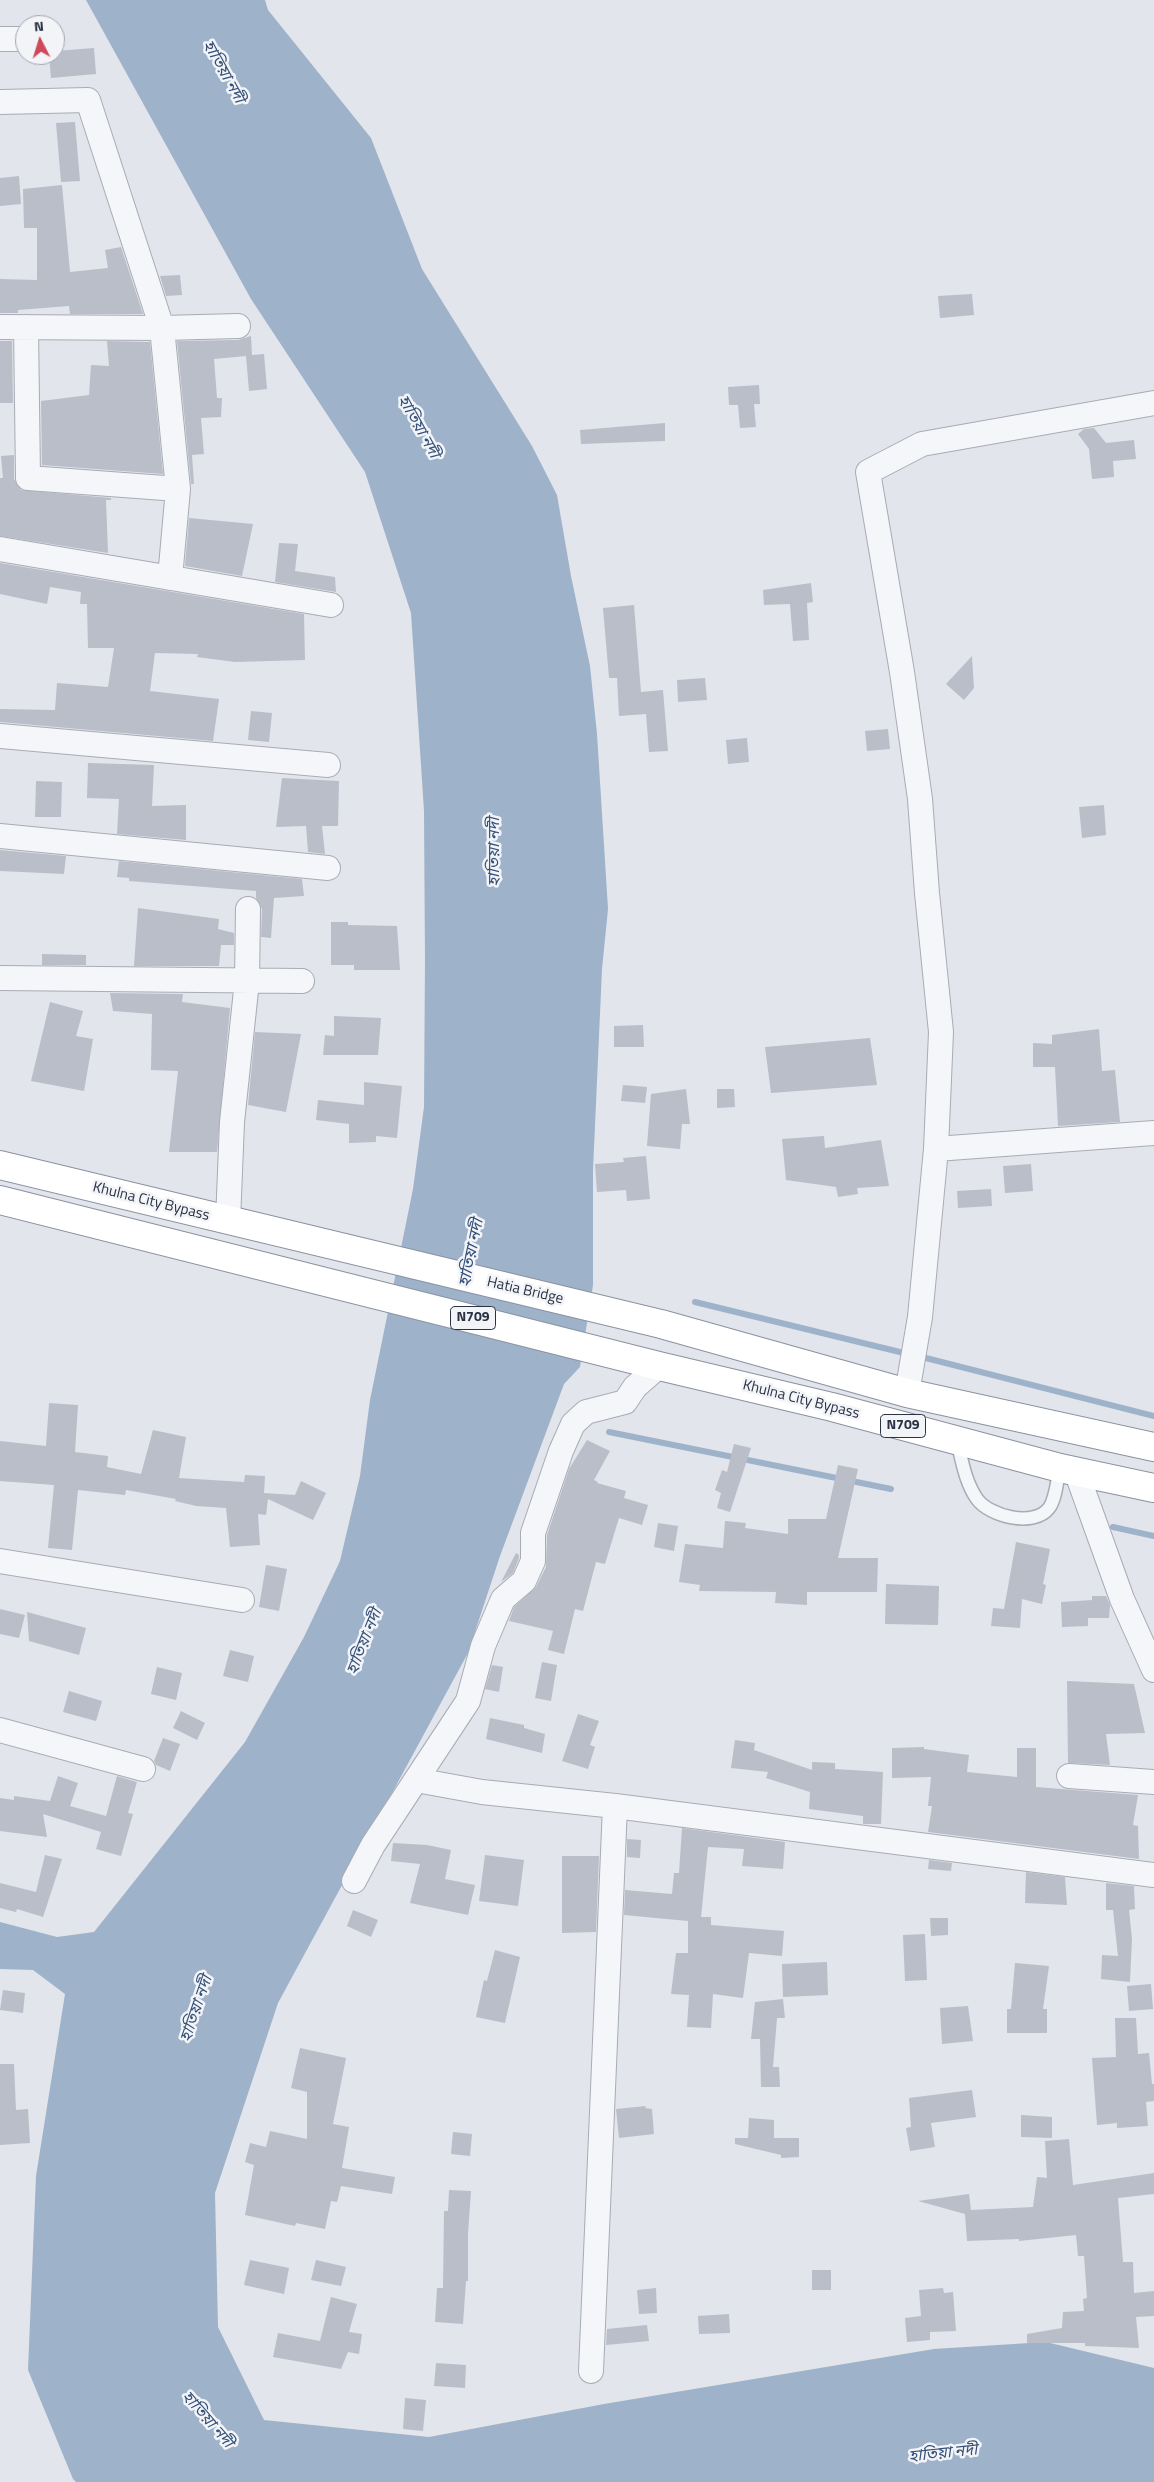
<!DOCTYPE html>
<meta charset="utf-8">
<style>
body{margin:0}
#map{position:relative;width:1154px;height:2482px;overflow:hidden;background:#e2e5eb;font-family:"Titillium Web",sans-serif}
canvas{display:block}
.north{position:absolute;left:15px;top:15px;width:50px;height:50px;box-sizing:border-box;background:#f2f4f8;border:1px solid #a2a6b0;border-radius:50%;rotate:355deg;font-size:14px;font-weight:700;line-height:20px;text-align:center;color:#2a3243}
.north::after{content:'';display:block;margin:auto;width:18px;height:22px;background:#ce4959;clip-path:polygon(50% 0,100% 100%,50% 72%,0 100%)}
</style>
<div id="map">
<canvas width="1154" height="2482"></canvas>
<div class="north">N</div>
</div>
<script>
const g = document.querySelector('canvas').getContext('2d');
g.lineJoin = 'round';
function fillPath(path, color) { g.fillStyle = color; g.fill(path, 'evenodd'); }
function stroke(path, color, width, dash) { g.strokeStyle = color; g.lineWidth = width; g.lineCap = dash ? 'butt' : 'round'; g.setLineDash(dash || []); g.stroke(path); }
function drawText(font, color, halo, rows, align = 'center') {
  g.font = font + ' "Titillium Web","Noto Sans Bengali",sans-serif'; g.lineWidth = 5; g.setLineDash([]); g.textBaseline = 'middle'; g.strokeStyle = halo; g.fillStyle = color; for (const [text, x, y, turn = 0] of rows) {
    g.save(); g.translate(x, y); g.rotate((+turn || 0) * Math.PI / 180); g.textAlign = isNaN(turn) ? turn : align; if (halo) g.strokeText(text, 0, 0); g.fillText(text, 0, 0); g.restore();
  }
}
fillPath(new Path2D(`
 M 86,0 L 265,0 L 268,10 L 371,138 L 422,269 L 532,446 L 557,495 L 571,576 L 590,666 L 597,734 L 608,909 L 602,969 L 593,1170 L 593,1285 L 580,1367 L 564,1384 L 500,1556 L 468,1653 L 278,2003 L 215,2193 L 218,2327 L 264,2420 L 429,2437 L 604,2404 L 934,2349 L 1046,2342 L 1154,2368 L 1154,2482 L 76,2482 L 73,2479 L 28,2370 L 36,2176 L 65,1994 L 33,1970 L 0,1969 L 0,1922 L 57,1937 L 94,1932 L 245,1742 L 304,1637 L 340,1561 L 360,1476 L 370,1400 L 413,1189 L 424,1107 L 425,960 L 424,811 L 411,613 L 365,472 L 251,299 Z`), '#9eb2ca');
stroke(new Path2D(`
 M 695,1302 L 908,1354
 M 918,1356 L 1154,1416
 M 609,1432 L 891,1489
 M 1113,1527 L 1154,1536`), '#9eb2ca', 6);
fillPath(new Path2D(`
 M 94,48 L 96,74 L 51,78 L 49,55 L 55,55 L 55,51 Z
 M 75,122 L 80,181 L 61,182 L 56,123 Z
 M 19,176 L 21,204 L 0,206 L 0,178 Z
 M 62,185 L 70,272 L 108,268 L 105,250 L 121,247 L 143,314 L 70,314 L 69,306 L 18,310 L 18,313 L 0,313 L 0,279 L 37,280 L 37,228 L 24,228 L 23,189 Z
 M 180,275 L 182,295 L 166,296 L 160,276 Z
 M 972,294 L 974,315 L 940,318 L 938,296 Z
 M 251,336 L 252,355 L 264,354 L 267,389 L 249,391 L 246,356 L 214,359 L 217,398 L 222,398 L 221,417 L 201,418 L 204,454 L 192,455 L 194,484 L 191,484 L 177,341 L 238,340 Z
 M 0,341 L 12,341 L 13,403 L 0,403 Z
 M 107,341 L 150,342 L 163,474 L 42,465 L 41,401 L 89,395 L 91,365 L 109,366 Z
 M 759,385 L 760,404 L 754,404 L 756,427 L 740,428 L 738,405 L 729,405 L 728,387 Z
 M 665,423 L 665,441 L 581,444 L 580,430 Z
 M 1094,428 L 1106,443 L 1134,440 L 1136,459 L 1113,461 L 1114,477 L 1092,479 L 1089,449 L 1078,434 L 1084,429 Z
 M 14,455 L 14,479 L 21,490 L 111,498 L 111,500 L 106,500 L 108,553 L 0,536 L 0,478 L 3,478 L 1,456 Z
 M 189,518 L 253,524 L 242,576 L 185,566 Z
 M 279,543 L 298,544 L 295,571 L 335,577 L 336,592 L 275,582 Z
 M 0,563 L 304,614 L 305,660 L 235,662 L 197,657 L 198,654 L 155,653 L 150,691 L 219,699 L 213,741 L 0,722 L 0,709 L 55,710 L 57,683 L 108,687 L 114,648 L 88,648 L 87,604 L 80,604 L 81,592 L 50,587 L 47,604 L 0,594 Z
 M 811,583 L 813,602 L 807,603 L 809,640 L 793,641 L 790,604 L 764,605 L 763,590 Z
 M 634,605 L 641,692 L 663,690 L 668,751 L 649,752 L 646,714 L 619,716 L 617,678 L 609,678 L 603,608 Z
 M 972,656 L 974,688 L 964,700 L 946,684 Z
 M 705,678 L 707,700 L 678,702 L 677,680 Z
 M 251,711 L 272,713 L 269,742 L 248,740 Z
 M 888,729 L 890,749 L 867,751 L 865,731 Z
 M 747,738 L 749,762 L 728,764 L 726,740 Z
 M 88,763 L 154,765 L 152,806 L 186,805 L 186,840 L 117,834 L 119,799 L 87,798 Z
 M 282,778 L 339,781 L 338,826 L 322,826 L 325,854 L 308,852 L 306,826 L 276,827 Z
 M 36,781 L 62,782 L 61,817 L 35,817 Z
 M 1104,805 L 1106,835 L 1082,838 L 1079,807 Z
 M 0,850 L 66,856 L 64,874 L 0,871 Z
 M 119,861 L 302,879 L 304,896 L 274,898 L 271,938 L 261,937 L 262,909 L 256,898 L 256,891 L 129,881 L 129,878 L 117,877 Z
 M 138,908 L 219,919 L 218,929 L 234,933 L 234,945 L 221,945 L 219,966 L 134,966 Z
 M 331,922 L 348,922 L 348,925 L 397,926 L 400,970 L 354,970 L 354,965 L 331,965 Z
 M 42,954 L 86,955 L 86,965 L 42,965 Z
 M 110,993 L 183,994 L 182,1002 L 230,1008 L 217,1152 L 169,1152 L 178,1071 L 151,1070 L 152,1014 L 113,1011 Z
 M 50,1002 L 83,1011 L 76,1036 L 93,1039 L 84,1091 L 31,1081 Z
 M 334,1016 L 381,1018 L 378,1055 L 323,1055 L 325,1035 L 334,1036 Z
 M 643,1025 L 644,1047 L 614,1047 L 614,1026 Z
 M 1099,1029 L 1102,1071 L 1115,1070 L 1120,1122 L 1058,1126 L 1055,1067 L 1033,1067 L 1033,1043 L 1052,1044 L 1052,1035 Z
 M 255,1032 L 301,1034 L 286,1112 L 248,1105 Z
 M 870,1038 L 877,1085 L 771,1093 L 765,1047 Z
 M 364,1082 L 402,1086 L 397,1138 L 376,1136 L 376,1142 L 349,1143 L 349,1124 L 316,1120 L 318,1100 L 364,1105 Z
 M 623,1085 L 647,1087 L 645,1103 L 621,1101 Z
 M 686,1089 L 690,1124 L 682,1124 L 680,1149 L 647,1146 L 651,1094 Z
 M 717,1089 L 734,1089 L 735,1107 L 717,1108 Z
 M 824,1136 L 825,1148 L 881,1140 L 889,1186 L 857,1188 L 858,1194 L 838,1197 L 836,1187 L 786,1180 L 782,1139 Z
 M 646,1156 L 650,1199 L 627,1201 L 626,1190 L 597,1192 L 595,1164 L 624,1162 L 623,1158 Z
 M 1031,1164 L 1033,1191 L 1005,1193 L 1003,1166 Z
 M 991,1189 L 992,1206 L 958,1208 L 957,1191 Z
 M 49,1403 L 78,1405 L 75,1452 L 108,1456 L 107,1467 L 141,1474 L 153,1430 L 186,1437 L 179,1478 L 244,1482 L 245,1475 L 265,1476 L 264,1493 L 295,1495 L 301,1481 L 326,1493 L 313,1520 L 268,1499 L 266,1515 L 258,1514 L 260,1545 L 230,1547 L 226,1508 L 196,1506 L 175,1501 L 176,1499 L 126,1490 L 125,1495 L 78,1490 L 72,1550 L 48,1548 L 54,1485 L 0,1481 L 0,1441 L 46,1446 Z
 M 587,1440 L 610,1451 L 594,1480 L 598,1482 L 597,1483 L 626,1491 L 624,1498 L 648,1505 L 642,1525 L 619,1518 L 605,1564 L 596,1562 L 583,1611 L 575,1609 L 564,1654 L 548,1650 L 553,1631 L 509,1621 L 514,1607 L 536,1587 L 546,1567 L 547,1535 L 569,1469 Z
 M 734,1444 L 751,1448 L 730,1512 L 717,1508 L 721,1493 L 715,1490 L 722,1470 L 727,1472 Z
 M 838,1465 L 858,1469 L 838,1558 L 878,1558 L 877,1592 L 807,1592 L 807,1605 L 775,1603 L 776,1592 L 699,1591 L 700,1585 L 679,1582 L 685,1544 L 723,1548 L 725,1521 L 746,1523 L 745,1528 L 788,1534 L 788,1519 L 826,1519 Z
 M 658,1523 L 678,1526 L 674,1551 L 654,1547 Z
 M 1016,1542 L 1050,1549 L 1043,1584 L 1046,1585 L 1042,1604 L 1022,1599 L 1020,1628 L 991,1626 L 993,1608 L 1004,1609 Z
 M 516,1553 L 519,1555 L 519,1558 L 513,1573 L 501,1582 Z
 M 266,1565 L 287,1569 L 279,1611 L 259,1607 Z
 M 886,1584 L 939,1586 L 938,1625 L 885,1624 Z
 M 1092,1596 L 1106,1596 L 1110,1605 L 1109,1618 L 1088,1618 L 1088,1626 L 1062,1627 L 1061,1602 L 1092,1600 Z
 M 0,1609 L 25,1615 L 19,1638 L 0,1634 Z
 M 27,1612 L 86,1628 L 79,1655 L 29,1641 Z
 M 230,1650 L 254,1656 L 248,1682 L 223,1676 Z
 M 542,1662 L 557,1665 L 551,1701 L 535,1698 Z
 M 492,1665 L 503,1667 L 499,1692 L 485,1689 Z
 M 157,1667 L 182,1673 L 176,1700 L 151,1694 Z
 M 1067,1681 L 1134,1684 L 1145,1733 L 1106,1734 L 1110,1765 L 1068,1763 Z
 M 69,1691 L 102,1701 L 96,1721 L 63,1712 Z
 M 181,1711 L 205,1723 L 197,1740 L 173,1728 Z
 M 578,1714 L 599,1721 L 590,1745 L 595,1747 L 588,1769 L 562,1761 Z
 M 490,1718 L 524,1725 L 524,1728 L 545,1734 L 542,1753 L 486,1739 Z
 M 163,1738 L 180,1744 L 170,1771 L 156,1765 L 154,1761 Z
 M 735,1740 L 755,1743 L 754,1750 L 812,1770 L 812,1762 L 835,1763 L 835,1769 L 883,1772 L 881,1824 L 863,1824 L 863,1816 L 809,1809 L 810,1792 L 766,1778 L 768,1772 L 731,1768 Z
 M 924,1747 L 924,1749 L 969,1755 L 967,1772 L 1017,1777 L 1017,1748 L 1036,1748 L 1036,1787 L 1138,1795 L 1133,1825 L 1138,1826 L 1139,1859 L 928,1832 L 932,1806 L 928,1806 L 931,1777 L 892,1778 L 892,1748 Z
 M 58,1776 L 78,1783 L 70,1806 L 106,1816 L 117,1776 L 137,1782 L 128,1813 L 133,1814 L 121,1856 L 96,1849 L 101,1832 L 43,1814 L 47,1837 L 0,1831 L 0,1798 L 14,1800 L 14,1796 L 50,1801 Z
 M 682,1828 L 785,1842 L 783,1869 L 742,1866 L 744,1849 L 708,1847 L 701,1917 L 711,1917 L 711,1925 L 784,1931 L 782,1956 L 749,1953 L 743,1998 L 713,1994 L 711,2028 L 687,2027 L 689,1995 L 671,1994 L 676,1953 L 688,1953 L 688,1921 L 624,1915 L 625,1890 L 672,1894 L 674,1873 L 679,1873 Z
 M 627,1839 L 641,1840 L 640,1858 L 627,1857 Z
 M 393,1843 L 427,1845 L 451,1850 L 445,1879 L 475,1885 L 468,1915 L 410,1903 L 420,1864 L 391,1861 Z
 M 45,1855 L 62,1859 L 43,1917 L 17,1909 L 16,1912 L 0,1908 L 0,1883 L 36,1892 Z
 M 485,1855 L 524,1860 L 518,1906 L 479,1901 Z
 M 562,1856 L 599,1856 L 596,1932 L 562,1933 Z
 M 929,1860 L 952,1863 L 951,1871 L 928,1869 Z
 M 1026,1872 L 1065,1877 L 1067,1905 L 1025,1903 Z
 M 1106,1883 L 1134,1886 L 1135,1909 L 1129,1910 L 1132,1939 L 1130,1982 L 1101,1979 L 1102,1955 L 1118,1956 L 1113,1910 L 1106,1910 Z
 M 353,1910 L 378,1920 L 371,1937 L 347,1926 Z
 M 930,1918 L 948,1918 L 948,1935 L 931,1936 Z
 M 925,1934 L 927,1980 L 905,1981 L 903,1935 Z
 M 495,1950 L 520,1957 L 505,2023 L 476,2017 L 484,1980 L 487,1981 Z
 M 827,1962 L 828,1995 L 783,1997 L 782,1964 Z
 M 1015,1963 L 1049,1966 L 1043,2009 L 1047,2009 L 1047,2033 L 1007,2033 L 1007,2009 L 1011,2009 Z
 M 1151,1984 L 1153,2009 L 1129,2011 L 1127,1986 Z
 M 3,1990 L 25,1993 L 23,2013 L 0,2010 Z
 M 783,1999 L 785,2018 L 777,2018 L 773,2067 L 779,2067 L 780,2087 L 761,2087 L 760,2039 L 751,2039 L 755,2002 Z
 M 968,2006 L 973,2041 L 942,2044 L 940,2008 Z
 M 1115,2018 L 1136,2018 L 1138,2054 L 1149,2053 L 1152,2084 L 1154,2084 L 1154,2101 L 1146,2102 L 1148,2126 L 1117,2128 L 1117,2123 L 1097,2125 L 1092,2058 L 1116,2057 Z
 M 300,2048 L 346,2058 L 333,2124 L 349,2127 L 342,2168 L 395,2177 L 392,2194 L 341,2186 L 337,2202 L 331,2201 L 325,2229 L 296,2223 L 295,2226 L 245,2215 L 254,2165 L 245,2162 L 250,2143 L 266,2147 L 270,2131 L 307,2139 L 307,2092 L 291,2088 Z
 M 0,2064 L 14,2064 L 16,2110 L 28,2109 L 30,2143 L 0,2145 Z
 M 972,2090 L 976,2117 L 931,2123 L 935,2147 L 910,2151 L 906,2128 L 911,2127 L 909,2098 Z
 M 646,2106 L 645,2108 L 652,2109 L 654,2134 L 619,2138 L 616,2109 Z
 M 1021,2115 L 1052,2117 L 1052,2138 L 1021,2137 Z
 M 749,2118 L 774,2120 L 774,2138 L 799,2138 L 799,2157 L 781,2158 L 781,2155 L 735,2144 L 735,2138 L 748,2138 Z
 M 453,2132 L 472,2134 L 470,2156 L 451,2154 Z
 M 1069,2139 L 1073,2185 L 1154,2173 L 1154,2194 L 1118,2198 L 1123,2262 L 1133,2262 L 1134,2293 L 1154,2291 L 1154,2316 L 1136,2317 L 1139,2348 L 1085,2346 L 1085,2343 L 1027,2343 L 1027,2334 L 1062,2328 L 1063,2312 L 1084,2311 L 1083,2299 L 1087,2298 L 1084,2256 L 1078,2256 L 1076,2235 L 1019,2241 L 1019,2239 L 967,2241 L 965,2214 L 918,2201 L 969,2194 L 971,2210 L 1033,2207 L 1037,2177 L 1047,2178 L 1045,2141 Z
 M 449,2190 L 471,2191 L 468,2234 L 468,2281 L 466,2281 L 463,2324 L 435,2322 L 437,2288 L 443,2288 L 444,2211 L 448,2211 Z
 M 250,2260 L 289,2268 L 284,2294 L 244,2285 Z
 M 316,2260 L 346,2267 L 341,2286 L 311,2280 Z
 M 812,2270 L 831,2270 L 831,2290 L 812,2290 Z
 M 656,2288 L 657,2313 L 639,2314 L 637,2290 Z
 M 943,2288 L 944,2293 L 953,2292 L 956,2331 L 930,2332 L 930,2340 L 907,2342 L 905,2318 L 921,2316 L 919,2290 Z
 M 331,2297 L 357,2304 L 349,2332 L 362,2334 L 359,2354 L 348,2352 L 341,2369 L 273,2357 L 278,2333 L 320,2341 Z
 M 729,2314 L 730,2333 L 699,2334 L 698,2316 Z
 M 647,2325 L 649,2341 L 606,2345 L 607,2329 Z
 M 436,2363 L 466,2365 L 465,2388 L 434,2386 Z
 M 405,2398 L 426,2400 L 423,2431 L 403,2429 Z`), '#babec8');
const service = new Path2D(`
 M 957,1441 C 962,1460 965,1482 977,1499 C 989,1516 1034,1528 1049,1508 C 1056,1499 1057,1479 1060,1468`);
const minor = new Path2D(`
 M 0,39 L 25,39
 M 0,102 L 88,100 L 162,328 L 178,489 L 170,578
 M 0,327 L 162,328 L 238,326
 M 26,327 L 28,478 L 178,489
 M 0,549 L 331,605
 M 0,736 L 328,765
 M 0,836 L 328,868
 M 0,978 L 302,981
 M 936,1149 L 1154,1133
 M 228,1221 L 232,1122 L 247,981 L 248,909
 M 907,1393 L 920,1317 L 936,1149 L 941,1032 L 927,893 L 920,799 L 902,672 L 868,472 L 922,444 L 1154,403
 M 1076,1471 L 1122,1599 L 1154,1670
 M 0,1561 L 242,1600
 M 0,1730 L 143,1769
 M 1069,1776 L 1154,1782
 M 416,1780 L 482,1792 L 615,1806
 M 354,1881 L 373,1845 L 468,1701 L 483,1646 L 503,1599 L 524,1581 L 533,1561 L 533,1533 L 561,1451 L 573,1424 L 586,1412 L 625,1402 L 635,1387 L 659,1366
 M 591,2371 L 615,1806 L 1154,1875`);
const trunk = new Path2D(`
 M 0,1165 L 661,1324 L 907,1393 L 1154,1447
 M 0,1200 L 659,1366 L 832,1407 L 1060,1468 L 1154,1488`);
stroke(service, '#a7acb5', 15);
stroke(minor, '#a7acb5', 26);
stroke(trunk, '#8a92a1', 30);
stroke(service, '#f5f6f9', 12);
stroke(minor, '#f5f6f9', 24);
stroke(trunk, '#fff', 28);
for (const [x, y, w] of [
 [473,1318,45],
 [903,1426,45]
]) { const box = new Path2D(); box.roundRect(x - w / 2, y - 11.5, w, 23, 4); g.fillStyle = '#f2f4f8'; g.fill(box); stroke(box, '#2a3243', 1); }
drawText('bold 14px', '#2a3243', null, [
 ["N709",473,1318],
 ["N709",903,1426]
]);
drawText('15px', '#2a3243', '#f2f4f8', [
 ["Khulna City Bypass",151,1202,14],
 ["Hatia Bridge",525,1291,13],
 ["Khulna City Bypass",801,1400,14]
]);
drawText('italic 16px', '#345077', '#f2f4f8', [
 ["হাতিয়া নদী",223,72,61],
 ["হাতিয়া নদী",418,427,61],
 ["হাতিয়া নদী",495,852,-90],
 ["হাতিয়া নদী",472,1253,-78],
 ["হাতিয়া নদী",365,1642,-68],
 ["হাতিয়া নদী",197,2009,-71],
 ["হাতিয়া নদী",207,2420,49],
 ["হাতিয়া নদী",943,2454,-6]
]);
</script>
